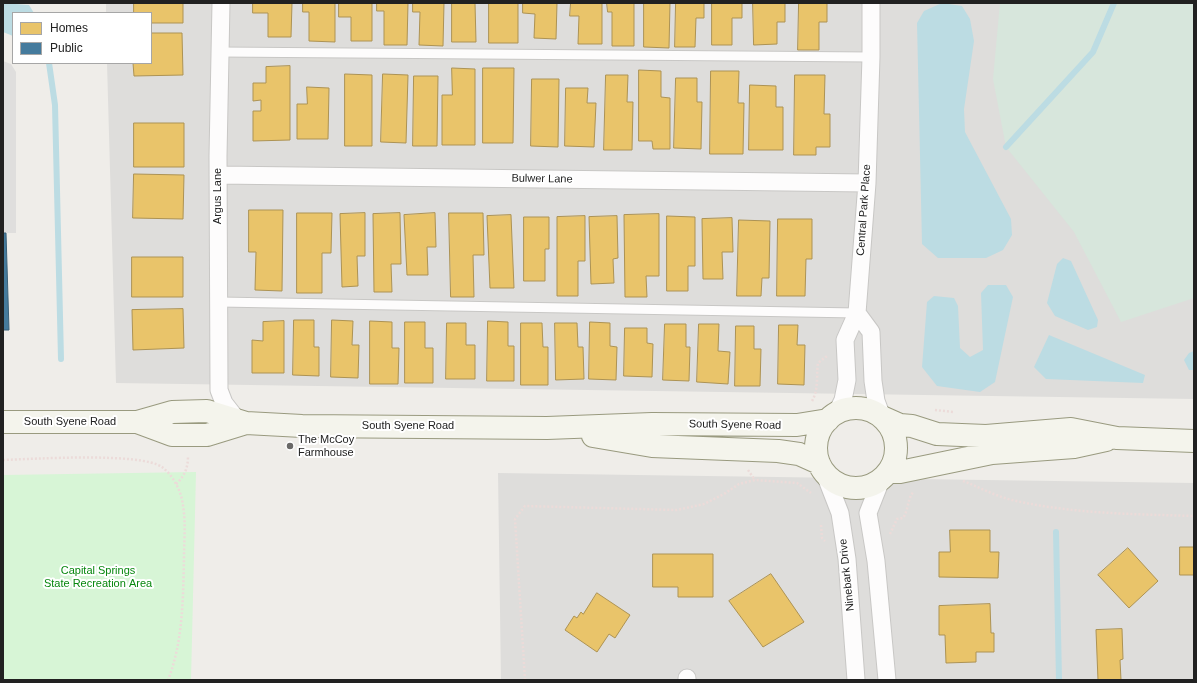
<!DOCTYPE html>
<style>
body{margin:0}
#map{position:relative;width:1197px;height:683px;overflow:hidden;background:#efede9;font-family:Arial,sans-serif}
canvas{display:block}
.frame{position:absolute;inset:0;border:4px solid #212121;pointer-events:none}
.legend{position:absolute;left:12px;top:12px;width:140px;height:52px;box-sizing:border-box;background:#fff;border:1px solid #a6a6a6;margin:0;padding:5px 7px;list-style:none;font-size:12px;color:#212121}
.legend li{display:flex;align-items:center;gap:8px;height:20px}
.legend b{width:20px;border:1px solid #a6a6a6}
</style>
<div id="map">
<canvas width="1197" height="683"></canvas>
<div class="frame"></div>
<ul class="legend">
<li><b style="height:11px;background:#e9c46a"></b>Homes</li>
<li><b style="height:11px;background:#457b9d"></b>Public</li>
</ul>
</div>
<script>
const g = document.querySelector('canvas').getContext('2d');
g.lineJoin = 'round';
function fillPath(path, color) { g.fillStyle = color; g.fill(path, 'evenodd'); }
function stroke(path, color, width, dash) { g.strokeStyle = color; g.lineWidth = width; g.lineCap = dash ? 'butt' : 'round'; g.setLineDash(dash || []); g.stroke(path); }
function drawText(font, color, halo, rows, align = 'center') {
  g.font = font + ' Arial,sans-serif'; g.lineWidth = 4; g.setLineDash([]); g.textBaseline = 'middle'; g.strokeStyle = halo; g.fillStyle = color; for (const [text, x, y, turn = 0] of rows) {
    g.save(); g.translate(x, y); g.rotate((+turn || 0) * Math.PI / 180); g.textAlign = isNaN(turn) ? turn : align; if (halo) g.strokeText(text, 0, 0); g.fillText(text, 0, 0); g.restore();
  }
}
fillPath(new Path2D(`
 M 106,3 L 1194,3 L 1194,399 L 116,383 L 107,63 L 151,63 L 151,13 L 106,13 Z
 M 498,473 L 1194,483 L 1194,680 L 501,680 Z`), '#dedddb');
fillPath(new Path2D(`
 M 1000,3 L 1194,3 L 1194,298 L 1121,322 L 1074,232 L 1006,147 L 993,79 Z`), '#d7e6dc');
fillPath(new Path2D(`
 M 196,472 L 191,680 L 3,680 L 3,475 Z`), '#d7f5d6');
fillPath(new Path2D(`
 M 3,61 L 11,64 L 16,72 L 16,233 L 3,233 Z`), '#dfdedd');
fillPath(new Path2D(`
 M 3,3 L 29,5 L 34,13 L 13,13 L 13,36 L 3,32 Z
 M 942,3 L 962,6 L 970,19 L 974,41 L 964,109 L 965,132 L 1011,219 L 1012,235 L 1003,250 L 986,258 L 938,258 L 922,244 L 917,23 L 924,11 Z
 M 1063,258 L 1071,261 L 1098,320 L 1097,327 L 1088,330 L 1055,316 L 1047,303 L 1057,264 Z
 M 988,285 L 1006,285 L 1013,297 L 995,382 L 980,392 L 937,386 L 922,367 L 927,302 L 934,296 L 954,298 L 958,306 L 960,348 L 970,357 L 983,350 L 981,293 Z
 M 1049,335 L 1145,375 L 1143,383 L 1046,379 L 1034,367 Z
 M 1194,351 L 1194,370 L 1189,370 L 1184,360 L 1189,353 Z`), '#bcdce3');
const homes = new Path2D(`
 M 134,3 L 183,3 L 183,23 L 151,23 L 151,13 L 134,13 Z
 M 253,3 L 292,3 L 291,37 L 268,37 L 268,13 L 253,13 Z
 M 303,3 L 335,3 L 335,42 L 309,41 L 309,12 L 303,12 Z
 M 339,3 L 372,3 L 372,41 L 351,41 L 351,17 L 339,17 Z
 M 377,3 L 408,3 L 407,45 L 384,45 L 384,11 L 377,11 Z
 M 413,3 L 444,3 L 443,46 L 419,45 L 420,12 L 413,12 Z
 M 452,3 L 475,3 L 476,42 L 452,42 Z
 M 489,3 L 518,3 L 518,43 L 489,43 Z
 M 523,3 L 557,3 L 556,39 L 534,38 L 535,14 L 523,13 Z
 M 571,3 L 602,3 L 602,44 L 578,44 L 579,16 L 570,16 Z
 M 607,3 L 634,3 L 634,46 L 612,46 L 612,12 L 608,12 Z
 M 644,3 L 670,3 L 669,48 L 644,47 Z
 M 676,3 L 704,3 L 704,18 L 696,18 L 695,47 L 675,47 Z
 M 712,3 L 742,3 L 742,18 L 732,18 L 732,45 L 712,45 Z
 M 753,3 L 785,3 L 785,22 L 777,22 L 777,44 L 754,45 Z
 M 799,3 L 827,3 L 827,22 L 819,22 L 819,50 L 798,50 Z
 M 151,33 L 182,33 L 183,75 L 134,76 L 133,63 L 151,63 Z
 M 290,66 L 290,140 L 253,141 L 253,111 L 261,111 L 261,100 L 253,101 L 253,83 L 266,83 L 266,67 Z
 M 452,68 L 475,69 L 475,145 L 442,145 L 442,95 L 452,95 Z
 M 483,68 L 514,68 L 513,143 L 483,143 Z
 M 639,70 L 661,71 L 661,97 L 670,98 L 670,149 L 653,149 L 652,141 L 639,141 Z
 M 711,71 L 739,71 L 738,103 L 744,103 L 743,154 L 710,154 Z
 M 345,74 L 372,75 L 372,146 L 345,146 Z
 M 383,74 L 408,75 L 406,143 L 381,142 Z
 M 606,75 L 628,75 L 627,102 L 633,102 L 632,150 L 604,150 Z
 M 795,75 L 825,75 L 824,114 L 830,114 L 830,147 L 816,147 L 816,155 L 794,155 Z
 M 414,76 L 438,76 L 437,146 L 413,146 Z
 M 676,78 L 697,78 L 697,102 L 702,102 L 701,149 L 674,148 Z
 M 532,79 L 559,79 L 558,147 L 531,146 Z
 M 750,85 L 776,86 L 776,107 L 783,107 L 783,150 L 749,150 Z
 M 307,87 L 329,88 L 328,139 L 297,139 L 297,104 L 307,104 Z
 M 566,88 L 588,88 L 587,103 L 596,103 L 594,147 L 565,146 Z
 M 134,123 L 184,123 L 184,167 L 134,167 Z
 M 134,174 L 184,175 L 183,219 L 133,218 Z
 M 249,210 L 283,210 L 282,291 L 255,290 L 256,252 L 249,252 Z
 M 297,213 L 332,213 L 331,253 L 322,253 L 322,293 L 297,293 Z
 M 365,213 L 365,256 L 357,256 L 358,286 L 342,287 L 340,214 Z
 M 400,213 L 401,264 L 391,264 L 392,292 L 374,292 L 373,214 Z
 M 435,213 L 436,247 L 427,247 L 428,275 L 407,275 L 404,215 Z
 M 449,213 L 483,213 L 484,255 L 473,255 L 474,297 L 451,297 Z
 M 659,214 L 659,276 L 646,276 L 647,297 L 625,297 L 624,215 Z
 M 511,215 L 514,288 L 490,288 L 487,216 Z
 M 585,216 L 585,261 L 578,261 L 578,296 L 557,296 L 557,217 Z
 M 617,216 L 618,258 L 613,259 L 614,283 L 591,284 L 589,217 Z
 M 667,216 L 695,217 L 695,266 L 688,266 L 688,291 L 667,291 Z
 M 524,217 L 549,217 L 549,249 L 545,249 L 545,281 L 524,281 Z
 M 732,218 L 733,252 L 722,252 L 723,279 L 703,279 L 702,219 Z
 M 778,219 L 812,219 L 812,259 L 806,259 L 805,296 L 777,296 Z
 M 739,220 L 770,221 L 769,278 L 762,278 L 761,296 L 737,296 Z
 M 132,257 L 183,257 L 183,297 L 132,297 Z
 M 183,309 L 184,348 L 133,350 L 132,310 Z
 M 294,320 L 314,320 L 314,347 L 319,347 L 319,376 L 293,375 Z
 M 332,320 L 353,321 L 352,345 L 359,345 L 358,378 L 331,377 Z
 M 284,321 L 284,373 L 252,373 L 252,340 L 263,341 L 263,322 Z
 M 370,321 L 392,322 L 392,348 L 399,348 L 398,384 L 370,384 Z
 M 488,321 L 508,322 L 508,346 L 514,346 L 514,381 L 487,381 Z
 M 405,322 L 425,322 L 425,348 L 433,348 L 433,383 L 405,383 Z
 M 590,322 L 610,323 L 610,346 L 617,347 L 616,380 L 589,379 Z
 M 447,323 L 466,323 L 466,345 L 475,345 L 475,379 L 446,379 Z
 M 521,323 L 542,323 L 543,347 L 548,347 L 548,385 L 521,385 Z
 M 555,323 L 577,323 L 578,347 L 583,347 L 584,379 L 556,380 Z
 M 665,324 L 686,324 L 686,347 L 690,347 L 689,381 L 663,380 Z
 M 699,324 L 719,324 L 718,351 L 730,352 L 728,384 L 697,382 Z
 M 779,325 L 798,325 L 797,345 L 805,345 L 804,385 L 778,384 Z
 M 736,326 L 754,326 L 754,349 L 761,349 L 760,386 L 735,386 Z
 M 625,328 L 647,328 L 647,343 L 653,344 L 652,377 L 624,376 Z
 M 950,530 L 990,530 L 990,552 L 999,552 L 998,578 L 939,577 L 939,552 L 950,552 Z
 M 1180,547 L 1194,547 L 1194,575 L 1180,575 Z
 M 1128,548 L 1158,581 L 1129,608 L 1098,575 Z
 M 653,554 L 713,554 L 713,597 L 678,597 L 678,587 L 653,587 Z
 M 771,574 L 804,622 L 763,647 L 729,601 Z
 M 597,593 L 630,615 L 615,638 L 609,634 L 597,652 L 565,630 L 574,616 L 577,618 L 581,612 L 583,614 Z
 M 990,604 L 991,633 L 994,633 L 994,652 L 976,652 L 976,662 L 946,663 L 945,635 L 939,635 L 939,606 Z
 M 1122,629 L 1123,659 L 1120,660 L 1121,680 L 1098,680 L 1096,630 Z`);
fillPath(homes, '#e9c46a');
stroke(homes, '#ad9354', 1);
const public = new Path2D(`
 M 3,233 L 6,233 L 9,330 L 3,330 Z`);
fillPath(public, '#457b9d');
stroke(public, '#3a6078', 1);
stroke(new Path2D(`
 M 49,63 L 55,105 L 61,359
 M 1006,147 L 1093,52 L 1114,3
 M 1056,532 L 1059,680`), '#bcdce3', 6);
const lane = new Path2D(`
 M 220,52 L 871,57
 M 219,302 L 857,313`);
const street = new Path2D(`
 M 221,3 L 218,156 L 219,390 L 224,403 L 238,421
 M 218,175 L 867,183
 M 857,313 L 871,332 L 873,381 L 876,401 L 882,417
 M 837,412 L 843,400 L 847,380 L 845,340 L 857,313 L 867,183 L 871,57 L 871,3
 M 824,472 L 840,513 L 847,559 L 856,680
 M 881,480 L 868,513 L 876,561 L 887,680
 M 687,678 L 687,680`);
const secondary = new Path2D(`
 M816 448a40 40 0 1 1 80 0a40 40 0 1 1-80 0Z
 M 882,417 L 900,425 L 912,426 L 937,434 L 986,436 L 1071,429 L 1117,438 L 1194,441
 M 3,422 L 137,422 L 172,412 L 207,411 L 246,423
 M 137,422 L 172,435 L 207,435 L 246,423 L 302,426 L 547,428 L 652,424 L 797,425 L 828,420
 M 593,436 L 652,446 L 778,451 L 799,454 L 819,463
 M 889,472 L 900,472 L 992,453 L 1074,447 L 1106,440`);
stroke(lane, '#c8c7c5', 11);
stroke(street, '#c8c7c5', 19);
stroke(secondary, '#999a7f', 24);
stroke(new Path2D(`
 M 812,401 C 819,389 816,376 818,363 L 827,356
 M 935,410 L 954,412
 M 3,460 C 34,459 140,452 162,467 C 174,476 182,493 183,506 C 186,523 184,541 184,558 C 183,599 183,642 168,680
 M 748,470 L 755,480
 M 963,481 C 979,487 995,496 1012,500 C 1072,514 1133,514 1194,516
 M 176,484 C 185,476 188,467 188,456
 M 821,525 L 822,538 L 825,541
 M 890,534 L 897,519 L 903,518 C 909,509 907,499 914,491
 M 525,680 L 515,519 L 525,506 L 677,510 L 704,504 L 724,494 L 739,484 L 755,480 L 797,483 L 811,493`), '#ecdbd9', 2.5, [2, 2]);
stroke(lane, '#fdfcfc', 9);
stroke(street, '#fdfcfc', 17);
stroke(secondary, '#f4f4ec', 22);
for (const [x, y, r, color] of [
 [290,446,4,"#696867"]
]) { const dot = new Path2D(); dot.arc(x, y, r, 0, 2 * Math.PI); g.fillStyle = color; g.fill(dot); stroke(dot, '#fff', 1.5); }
drawText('11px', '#212121', '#fff', [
 ["Bulwer Lane",542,179,1],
 ["Argus Lane",218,196,-90],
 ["Central Park Place",864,210,-86],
 ["South Syene Road",70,422],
 ["South Syene Road",735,425,1],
 ["South Syene Road",408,426],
 ["Ninebark Drive",847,575,-96]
]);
drawText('11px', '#212121', '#fff', [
 ["The McCoy",298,440],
 ["Farmhouse",298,453]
], 'left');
drawText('11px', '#07870e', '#fff', [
 ["Capital Springs",98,571],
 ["State Recreation Area",98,584]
]);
</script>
